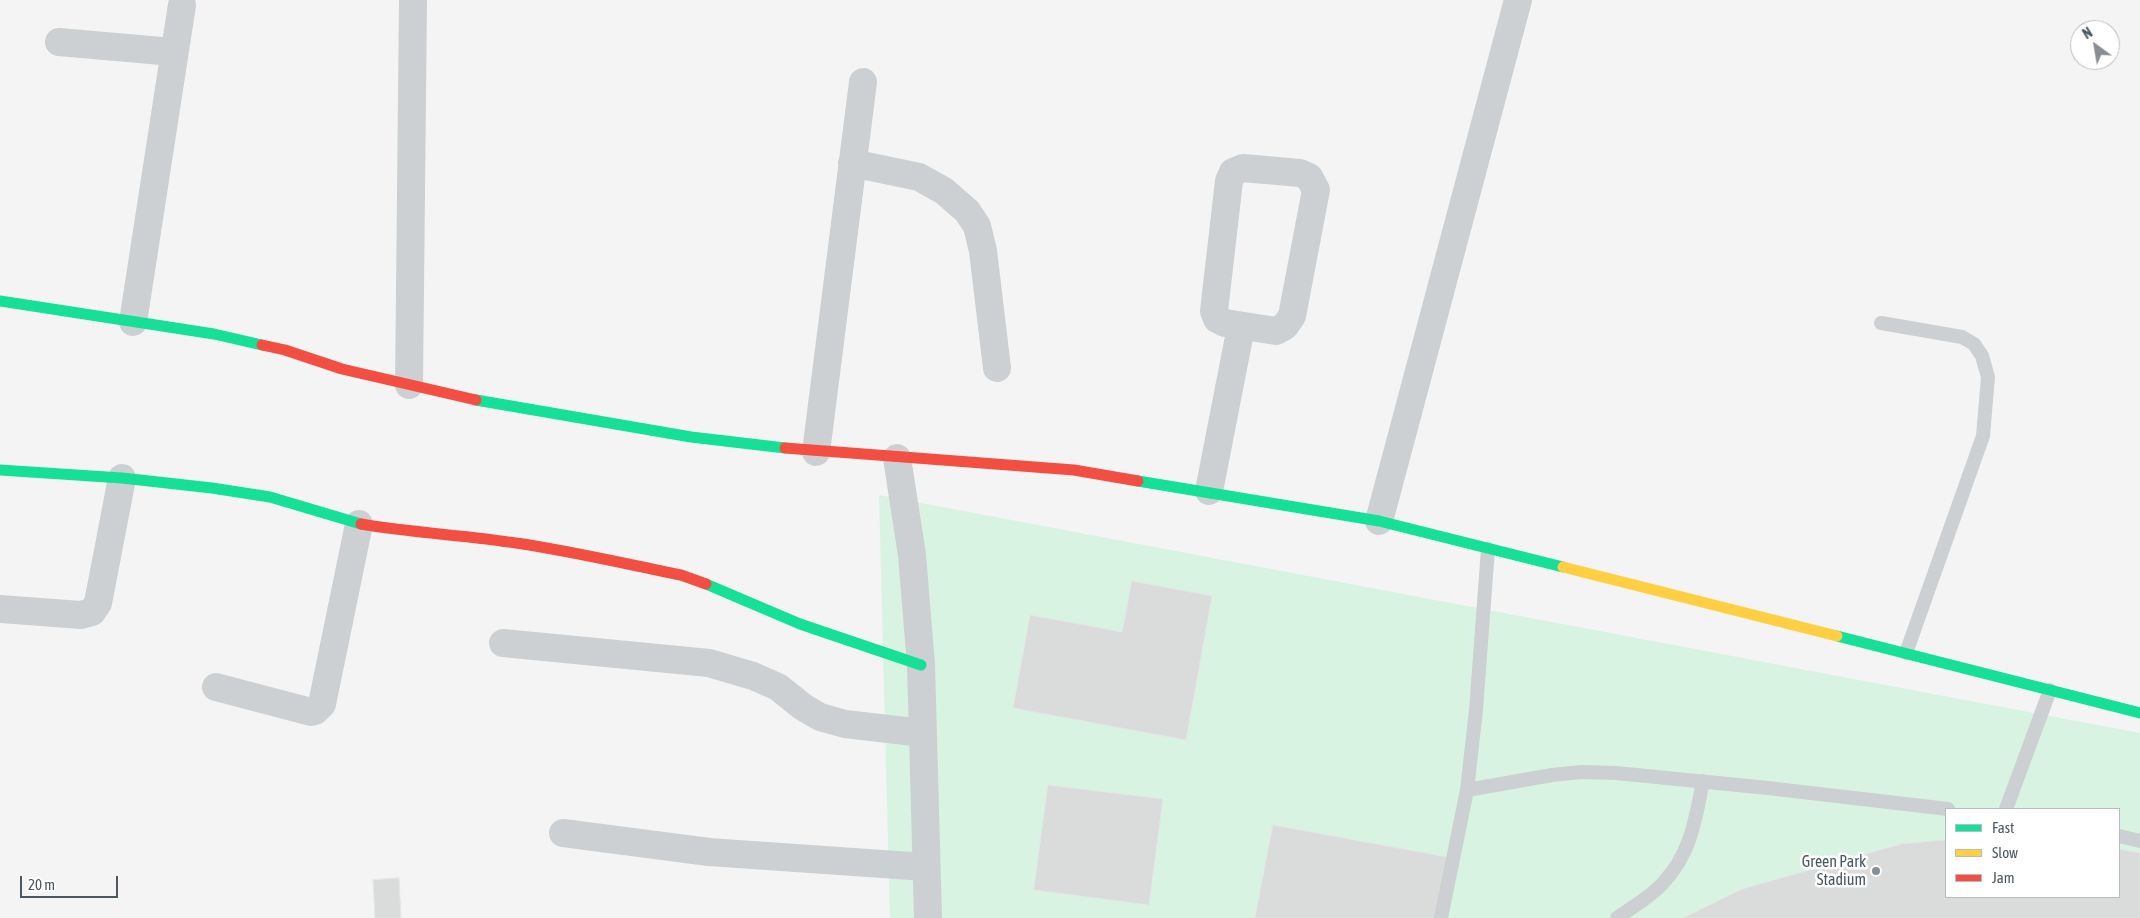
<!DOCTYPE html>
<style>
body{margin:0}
#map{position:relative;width:2140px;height:918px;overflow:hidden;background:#f4f4f4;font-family:"Asap Condensed",sans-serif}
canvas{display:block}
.legend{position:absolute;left:1945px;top:808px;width:175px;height:90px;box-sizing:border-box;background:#fff;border:1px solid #b6bcc0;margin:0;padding:6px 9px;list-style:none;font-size:15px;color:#495861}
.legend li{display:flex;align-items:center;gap:10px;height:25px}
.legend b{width:25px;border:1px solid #b6bcc0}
.north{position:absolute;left:2070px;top:20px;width:50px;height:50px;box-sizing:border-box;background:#fff;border:1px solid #b6bcc0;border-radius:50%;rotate:328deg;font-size:14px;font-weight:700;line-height:20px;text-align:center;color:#495861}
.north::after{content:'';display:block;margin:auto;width:18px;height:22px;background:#858f94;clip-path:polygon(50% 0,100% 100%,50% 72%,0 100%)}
.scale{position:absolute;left:20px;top:876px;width:98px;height:22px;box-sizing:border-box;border:2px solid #495861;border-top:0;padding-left:6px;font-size:15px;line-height:18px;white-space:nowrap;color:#495861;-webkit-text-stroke:4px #fff;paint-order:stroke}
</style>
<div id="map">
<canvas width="2140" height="918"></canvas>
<ul class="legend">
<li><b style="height:6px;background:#16e098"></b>Fast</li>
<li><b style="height:6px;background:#ffcf43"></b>Slow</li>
<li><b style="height:6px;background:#f24e42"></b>Jam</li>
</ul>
<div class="north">N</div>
<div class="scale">20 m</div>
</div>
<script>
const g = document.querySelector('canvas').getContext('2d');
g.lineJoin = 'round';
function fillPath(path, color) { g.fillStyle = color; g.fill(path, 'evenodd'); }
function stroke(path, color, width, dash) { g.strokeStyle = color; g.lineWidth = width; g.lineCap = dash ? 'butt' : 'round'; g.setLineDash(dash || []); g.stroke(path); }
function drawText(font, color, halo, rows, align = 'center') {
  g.font = font + ' "Asap Condensed",sans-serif'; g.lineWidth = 5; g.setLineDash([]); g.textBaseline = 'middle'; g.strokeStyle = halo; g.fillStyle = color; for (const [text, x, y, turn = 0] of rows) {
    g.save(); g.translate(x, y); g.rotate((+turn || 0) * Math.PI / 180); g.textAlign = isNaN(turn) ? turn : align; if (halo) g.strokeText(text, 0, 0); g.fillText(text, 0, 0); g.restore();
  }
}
fillPath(new Path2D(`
 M 879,495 L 2140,733 L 2140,918 L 890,918 ZM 1946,809 L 2119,809 L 2119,897 L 1946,897 Z`), '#d8f3e1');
const building = new Path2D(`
 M 1132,581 L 1212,596 L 1186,740 L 1013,708 L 1030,615 L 1122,632 Z
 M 1048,785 L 1163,799 L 1149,905 L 1034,890 Z
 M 1273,825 L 1447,857 L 1435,918 L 1255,918 Z
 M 1946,840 L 1946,897 L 2119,897 L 2119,849 L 2140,853 L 2140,918 L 1683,918 L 1742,889 L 1901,844 Z
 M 399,878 L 401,918 L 375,918 L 373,880 Z`);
fillPath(building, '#dadcdc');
stroke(building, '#e5e6e7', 1);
stroke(new Path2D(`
 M 1881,323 L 1962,337 L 1974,344 L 1982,356 L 1988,377 L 1983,436 L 1906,653
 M 1467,790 L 1552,775 L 1581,772 L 1616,773 L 1768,788 L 1948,809
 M 2006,809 L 2050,690
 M 2119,836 L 2140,841
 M 1441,918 L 1467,790 L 1476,710 L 1488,549
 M 1617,918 C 1632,907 1651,897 1663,883 C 1691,853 1695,821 1703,781`), '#cdd0d2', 14);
stroke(new Path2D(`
 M 59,42 L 173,52
 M 852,163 L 919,177 L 944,191 L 967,211 L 977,226 L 983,251 L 997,368
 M 1243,168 L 1300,173 L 1309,177 L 1316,190 L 1292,316 L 1285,326 L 1276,331 L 1225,323 L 1217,319 L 1214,311 L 1229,181 L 1233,172 Z
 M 133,322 L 182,5
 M 409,385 L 413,0
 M 816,452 L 863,82
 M 897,458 L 912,555 L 921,665 L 928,918
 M 1209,491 L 1241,327
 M 1379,521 L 1518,0
 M 0,609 L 81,615 L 92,612 L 98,603 L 122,478
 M 503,643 L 709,663 L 753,676 L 778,687 L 803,707 L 820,717 L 845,724 L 923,733
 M 216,687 L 311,712 L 315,711 L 322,704 L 359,524
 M 563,833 L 709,852 L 926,867`), '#cdd0d2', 28);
stroke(new Path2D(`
 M 0,301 L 214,334 L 262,345
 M 476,400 L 691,437 L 785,448
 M 0,470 L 122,478 L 212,488 L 270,497 L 361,524
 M 1138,481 L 1379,521 L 1563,567
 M 706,584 L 800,624 L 921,665
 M 1837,636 L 2140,713`), '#16e098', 11);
stroke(new Path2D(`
 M 1563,567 L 1837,636`), '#ffcf43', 11);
stroke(new Path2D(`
 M 262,345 L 285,350 L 342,369 L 476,400
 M 785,448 L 1074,470 L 1138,481
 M 361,524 C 413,533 465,535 516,543 C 571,551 626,564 681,575 L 706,584`), '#f24e42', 11);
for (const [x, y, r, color] of [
 [1876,871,5,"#858f94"]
]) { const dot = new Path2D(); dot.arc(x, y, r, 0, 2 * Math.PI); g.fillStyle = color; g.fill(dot); stroke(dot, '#fff', 2); }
drawText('16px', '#495861', '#fff', [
 ["Green Park",1866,862],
 ["Stadium",1866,880]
], 'right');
</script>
